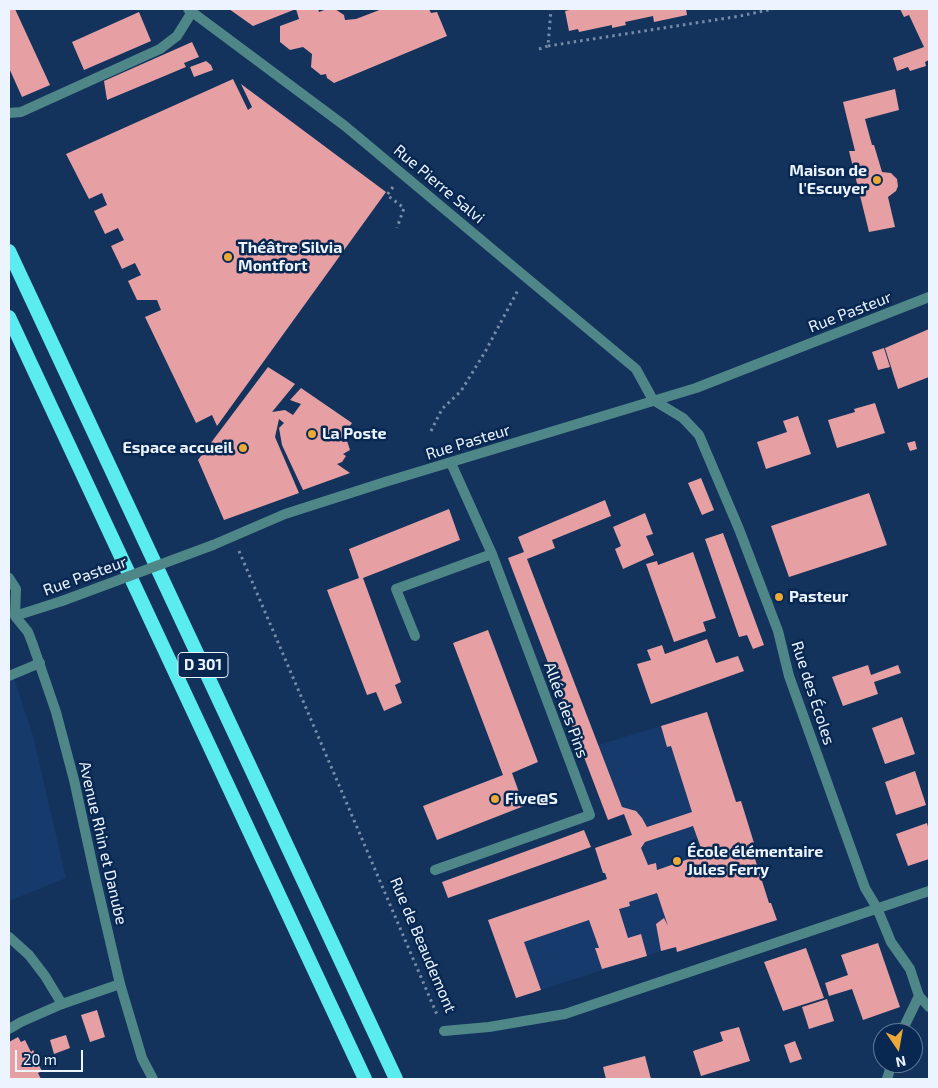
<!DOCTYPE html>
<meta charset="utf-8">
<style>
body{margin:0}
#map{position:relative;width:938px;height:1088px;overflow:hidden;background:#13335d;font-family:"Exo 2",sans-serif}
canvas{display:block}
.frame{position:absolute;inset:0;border:10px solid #ecf4ff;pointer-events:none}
.north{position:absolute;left:873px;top:1023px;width:50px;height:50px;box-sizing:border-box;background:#082852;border:1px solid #637a97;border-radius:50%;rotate:168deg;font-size:14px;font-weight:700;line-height:20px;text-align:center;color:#ecf4ff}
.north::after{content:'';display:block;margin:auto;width:18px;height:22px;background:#eba939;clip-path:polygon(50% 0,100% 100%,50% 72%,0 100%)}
.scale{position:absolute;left:15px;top:1050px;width:68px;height:22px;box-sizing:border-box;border:2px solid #ecf4ff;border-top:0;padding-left:6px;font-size:15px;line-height:18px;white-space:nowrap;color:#ecf4ff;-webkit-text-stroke:4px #082852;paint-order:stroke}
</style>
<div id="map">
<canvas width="938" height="1088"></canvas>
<div class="frame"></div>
<div class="north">N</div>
<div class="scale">20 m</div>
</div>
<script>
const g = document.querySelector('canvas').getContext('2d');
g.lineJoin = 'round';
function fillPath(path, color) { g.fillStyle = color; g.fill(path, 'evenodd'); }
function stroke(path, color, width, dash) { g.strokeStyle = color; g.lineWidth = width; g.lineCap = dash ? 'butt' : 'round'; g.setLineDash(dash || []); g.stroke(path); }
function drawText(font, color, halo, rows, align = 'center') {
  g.font = font + ' "Exo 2",sans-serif'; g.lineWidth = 5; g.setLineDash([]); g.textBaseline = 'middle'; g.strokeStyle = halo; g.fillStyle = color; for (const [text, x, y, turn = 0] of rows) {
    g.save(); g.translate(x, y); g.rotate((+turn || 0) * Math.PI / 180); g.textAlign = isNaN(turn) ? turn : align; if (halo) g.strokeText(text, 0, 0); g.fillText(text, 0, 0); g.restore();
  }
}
fillPath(new Path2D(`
 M 9,663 L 33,736 L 66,878 L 9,901 Z
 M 707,712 L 736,802 L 741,801 L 754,843 L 750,844 L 769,903 L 771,903 L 777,920 L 677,952 L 675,947 L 661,951 L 516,998 L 488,920 L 607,879 L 605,873 L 603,873 L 595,848 L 632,835 L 598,745 Z`), '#163a6b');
fillPath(new Path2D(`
 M 9,9 L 15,9 L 50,85 L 22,97 L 9,68 Z
 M 229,9 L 318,9 L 319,12 L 327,9 L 335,9 L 344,15 L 345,20 L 356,19 L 382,9 L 429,9 L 431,13 L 437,12 L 447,36 L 334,83 L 327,78 L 326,74 L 321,75 L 311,67 L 312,54 L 303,47 L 290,50 L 280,42 L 280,26 L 299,19 L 296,9 L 253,26 Z
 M 574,9 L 686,9 L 687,15 L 654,22 L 653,16 L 625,22 L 626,25 L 612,28 L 612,25 L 579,32 L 578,29 L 569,31 L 565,11 Z
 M 900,9 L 929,9 L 929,60 L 925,62 L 926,66 L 910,71 L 908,67 L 897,71 L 893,58 L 924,47 L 909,15 L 904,17 Z
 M 139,12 L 151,41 L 84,70 L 72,42 Z
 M 192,42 L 199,57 L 184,63 L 186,67 L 107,100 L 104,81 Z
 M 206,61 L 211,65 L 213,70 L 194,77 L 190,67 Z
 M 233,79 L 248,110 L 252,107 L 241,84 L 386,192 L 217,426 L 212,415 L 196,423 L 145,317 L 161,310 L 157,300 L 137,300 L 128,281 L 141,275 L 135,263 L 122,269 L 111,246 L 124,240 L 118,228 L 105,234 L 94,211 L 107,205 L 102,193 L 89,199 L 66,154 Z
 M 895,89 L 899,110 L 865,119 L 872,145 L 874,145 L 882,172 L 891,173 L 897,179 L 898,186 L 896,191 L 888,197 L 895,227 L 869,232 L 849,151 L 855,151 L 843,102 Z
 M 929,329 L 929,377 L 898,389 L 885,348 Z
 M 884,348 L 890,367 L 878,370 L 872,352 Z
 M 268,367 L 295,384 L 272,412 L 285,410 L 293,415 L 301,404 L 290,400 L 301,388 L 352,423 L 340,440 L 343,442 L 347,441 L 350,450 L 343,454 L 346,456 L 342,462 L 337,464 L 350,473 L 303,490 L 282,445 L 279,428 L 284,423 L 279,419 L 275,437 L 299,493 L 224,520 L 198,460 Z
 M 875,403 L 885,433 L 837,448 L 828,420 L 855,412 L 854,409 Z
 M 798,416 L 811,454 L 766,469 L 757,442 L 787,432 L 783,421 Z
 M 915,441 L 917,449 L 910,451 L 907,443 Z
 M 701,478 L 714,510 L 702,515 L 688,483 Z
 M 869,493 L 887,545 L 789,577 L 771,526 Z
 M 605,500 L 611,516 L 552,540 L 555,548 L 527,559 L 622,807 L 636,811 L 642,818 L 647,827 L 692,812 L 671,746 L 667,747 L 661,726 L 707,712 L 736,802 L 741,801 L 754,843 L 750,843 L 769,903 L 771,903 L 777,920 L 677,952 L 676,947 L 661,951 L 656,924 L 664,918 L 668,926 L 657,893 L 629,902 L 630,906 L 619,909 L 628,938 L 641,934 L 647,956 L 602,969 L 595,948 L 599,948 L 589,920 L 524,942 L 541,990 L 516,998 L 488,920 L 607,879 L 605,873 L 603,873 L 595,848 L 632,835 L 624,814 L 608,820 L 508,558 L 524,552 L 518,537 ZM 693,826 L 701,848 L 704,847 L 706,853 L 657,870 L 656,863 L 648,865 L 641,848 L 645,842 Z
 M 449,509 L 460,540 L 363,578 L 401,682 L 395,685 L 402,703 L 384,711 L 376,692 L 367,695 L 327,590 L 359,578 L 349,549 Z
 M 645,513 L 653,534 L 646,536 L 654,555 L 623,569 L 615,549 L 621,546 L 613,527 Z
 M 723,533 L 764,645 L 753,649 L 747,635 L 739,637 L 705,539 Z
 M 693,552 L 716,618 L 703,622 L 706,631 L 674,642 L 646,564 L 657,561 L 658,565 Z
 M 488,630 L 538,762 L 512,773 L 524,806 L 437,840 L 423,806 L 503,775 L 453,643 Z
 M 707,639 L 716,663 L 738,656 L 744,671 L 651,704 L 637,664 L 651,660 L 647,650 L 662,645 L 665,654 Z
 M 868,665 L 871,675 L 898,665 L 901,673 L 874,682 L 878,694 L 843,706 L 832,677 Z
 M 902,717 L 915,754 L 885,764 L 872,728 Z
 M 915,771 L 926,805 L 896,815 L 885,782 Z
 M 927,823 L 929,831 L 929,859 L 908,866 L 896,834 Z
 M 584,830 L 591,847 L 448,898 L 442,882 Z
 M 878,943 L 900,1007 L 863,1020 L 852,989 L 829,996 L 825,983 L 848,975 L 841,955 Z
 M 806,948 L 824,998 L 783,1011 L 764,962 Z
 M 827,999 L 834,1021 L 809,1029 L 802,1007 Z
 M 97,1010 L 105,1037 L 90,1042 L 81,1015 Z
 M 739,1027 L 750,1061 L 701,1076 L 693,1051 L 723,1041 L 720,1032 Z
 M 66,1035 L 70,1048 L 54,1054 L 50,1040 Z
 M 18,1037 L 21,1042 L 25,1040 L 31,1052 L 33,1050 L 38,1059 L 36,1060 L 42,1071 L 38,1073 L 41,1079 L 9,1079 L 9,1042 Z
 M 795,1041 L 802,1059 L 790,1063 L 784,1045 Z
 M 645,1056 L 651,1079 L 606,1079 L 603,1067 Z`), '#e6a0a3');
stroke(new Path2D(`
 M 548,46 L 740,16 L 773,9
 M 539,49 L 548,46 L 551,9
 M 393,187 L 387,195 L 404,208 L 397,228
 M 431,431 L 442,409 L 461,391 L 485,352 L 518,290
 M 239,551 L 438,1017`), '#768ba7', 3, [2.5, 4]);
stroke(new Path2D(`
 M 9,113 L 21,112 L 160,49 L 177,36 L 192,12
 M 9,676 L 40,663
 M 9,937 L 29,955 L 45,976 L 62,1004 L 120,984`), '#4f8788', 10);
stroke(new Path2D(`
 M 188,9 L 345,126 L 510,264 L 636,369 L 653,400
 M 653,400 L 683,418 L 699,435 L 739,529 L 778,631 L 789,676 L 865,888 L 877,908 L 891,942 L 910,969 L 919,996 L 929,1007
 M 213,545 L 285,514 L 385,482 L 696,388 L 929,297
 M 9,578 L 16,589 L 15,616
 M 15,616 L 28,632 L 33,645 L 56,712 L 74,780 L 96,881 L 120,984 L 142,1058 L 153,1079
 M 15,616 L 62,601
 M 415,636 L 396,589 L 492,554
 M 435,870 L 590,815 L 492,554 L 451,463
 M 9,1029 L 21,1022 L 62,1004
 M 444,1031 L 489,1027 L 565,1014 L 929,891
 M 901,1033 L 919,996
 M 887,1079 L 892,1063`), '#4f8788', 10);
stroke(new Path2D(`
 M 9,251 L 396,1079
 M 9,317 L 365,1079`), '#5aecee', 14);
stroke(new Path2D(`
 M 62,601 L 213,545`), '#4f8788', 10);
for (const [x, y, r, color] of [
 [877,180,5,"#eba939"],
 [228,257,5,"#eba939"],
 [312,434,5,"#eba939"],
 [243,448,5,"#eba939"],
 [779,597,5,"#eba939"],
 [495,799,5,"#eba939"],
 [677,861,5,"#eba939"]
]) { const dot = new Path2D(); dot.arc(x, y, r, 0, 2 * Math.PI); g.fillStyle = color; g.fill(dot); stroke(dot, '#082852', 2); }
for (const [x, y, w] of [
 [203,665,50]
]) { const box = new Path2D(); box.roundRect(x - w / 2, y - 12.5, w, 25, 4); g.fillStyle = '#082852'; g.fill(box); stroke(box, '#ecf4ff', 1); }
drawText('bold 15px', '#ecf4ff', null, [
 ["D 301",203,665]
]);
drawText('bold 16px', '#ecf4ff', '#082852', [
 ["Maison de",867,171,"right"],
 ["l'Escuyer",867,189,"right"],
 ["Théâtre Silvia",238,248],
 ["Montfort",238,266],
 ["La Poste",322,434],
 ["Espace accueil",233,448,"right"],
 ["Pasteur",789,597],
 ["Five@S",505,799],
 ["École élémentaire",687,852],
 ["Jules Ferry",687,870]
], 'left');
drawText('16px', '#ecf4ff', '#082852', [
 ["Rue Pierre Salvi",439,184,40],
 ["Rue Pasteur",850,312,-21],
 ["Rue Pasteur",468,442,-17],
 ["Rue Pasteur",85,576,-20],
 ["Rue des Écoles",813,693,72],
 ["Allée des Pins",566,710,70],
 ["Avenue Rhin et Danube",103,843,77],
 ["Rue de Beaudemont",423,945,67]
]);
</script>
